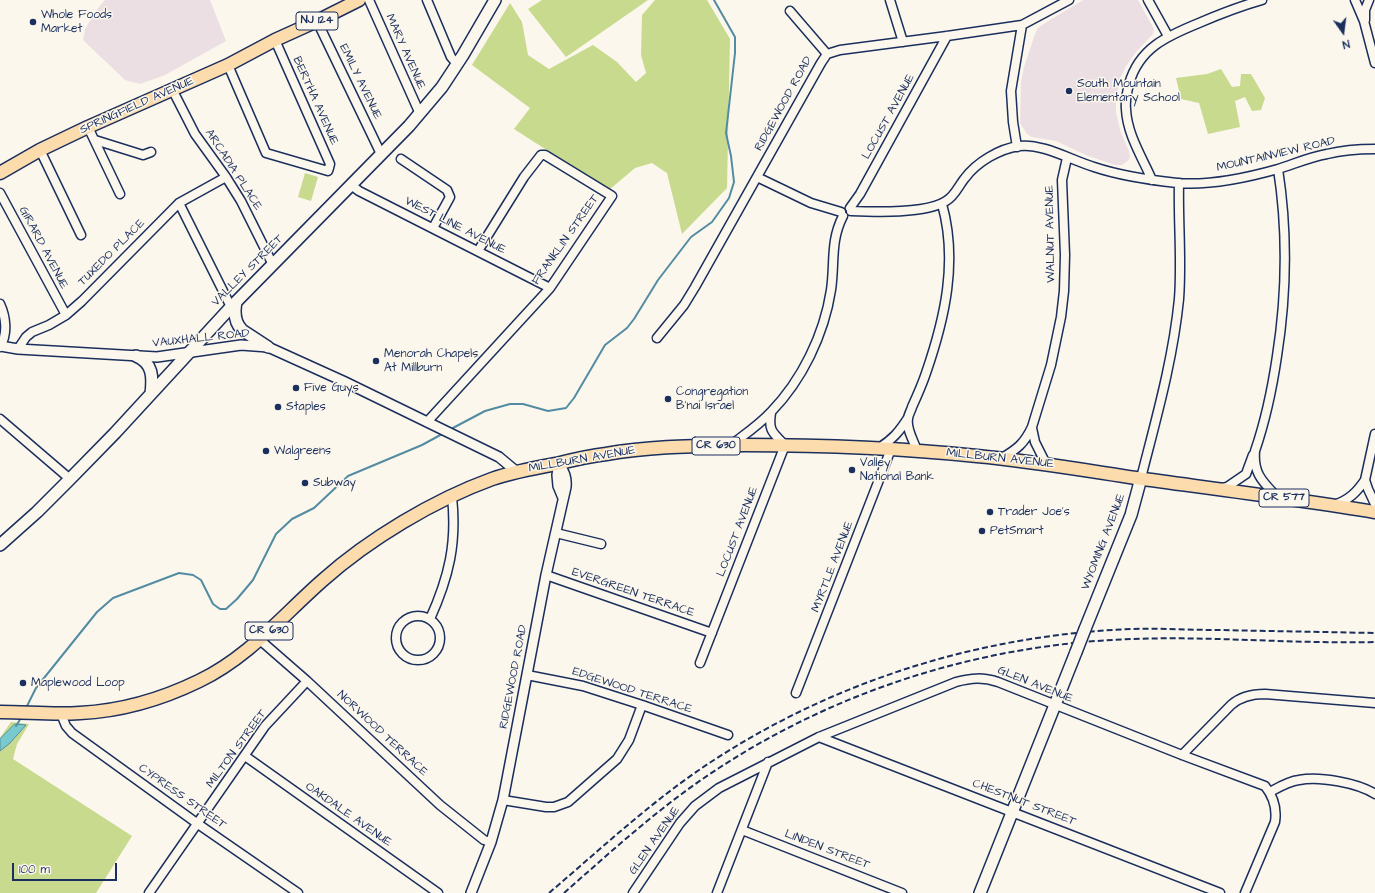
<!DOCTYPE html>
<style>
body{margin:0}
#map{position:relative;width:1375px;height:893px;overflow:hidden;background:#fbf7ec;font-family:"Architects Daughter",sans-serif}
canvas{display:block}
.north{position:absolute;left:1323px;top:12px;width:40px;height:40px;-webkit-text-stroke:3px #fbf7ec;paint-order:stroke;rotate:166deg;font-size:11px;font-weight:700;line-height:16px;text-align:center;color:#1b2f5e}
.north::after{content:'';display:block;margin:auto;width:14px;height:18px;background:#1b2f5e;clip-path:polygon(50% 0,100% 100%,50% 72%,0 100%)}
.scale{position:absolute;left:12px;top:863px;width:105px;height:18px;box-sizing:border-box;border:2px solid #1b2f5e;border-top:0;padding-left:5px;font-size:12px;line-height:14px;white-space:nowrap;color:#1b2f5e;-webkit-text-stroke:3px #fbf7ec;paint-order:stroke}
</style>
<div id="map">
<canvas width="1375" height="893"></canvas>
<div class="north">N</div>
<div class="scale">100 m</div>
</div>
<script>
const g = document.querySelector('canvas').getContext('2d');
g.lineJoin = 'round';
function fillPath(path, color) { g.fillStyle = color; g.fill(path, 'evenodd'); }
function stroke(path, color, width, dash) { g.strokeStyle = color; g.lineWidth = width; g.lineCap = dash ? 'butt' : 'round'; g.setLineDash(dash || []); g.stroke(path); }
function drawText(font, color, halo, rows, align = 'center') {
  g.font = font + ' "Architects Daughter",sans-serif'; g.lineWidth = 3; g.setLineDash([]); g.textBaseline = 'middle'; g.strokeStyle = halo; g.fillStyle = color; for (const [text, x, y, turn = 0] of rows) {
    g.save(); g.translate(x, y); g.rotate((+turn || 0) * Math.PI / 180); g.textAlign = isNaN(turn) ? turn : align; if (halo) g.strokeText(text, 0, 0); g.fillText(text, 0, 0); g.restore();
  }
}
fillPath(new Path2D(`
 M 105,0 L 210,0 L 226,41 L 165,75 L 140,84 L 125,80 L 83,40 L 85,29 L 98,8 Z
 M 1083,0 L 1138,0 L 1154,29 L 1153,34 L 1136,52 L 1126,66 L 1120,79 L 1116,102 L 1116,113 L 1121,133 L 1129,151 L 1130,156 L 1129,160 L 1122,165 L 1115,165 L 1088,156 L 1056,141 L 1032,137 L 1027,134 L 1020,123 L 1021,82 L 1024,67 L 1035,34 L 1038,28 L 1042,25 Z`), '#ecdfe4');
fillPath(new Path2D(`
 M 542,0 L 648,0 L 566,57 L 528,9 Z
 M 655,0 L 707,0 L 730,39 L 727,188 L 682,234 L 667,173 L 652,163 L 635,168 L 609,190 L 514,129 L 530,108 L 472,65 L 510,3 L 522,22 L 528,55 L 549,69 L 593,45 L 617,62 L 636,82 L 646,73 L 641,55 L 642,15 Z
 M 1221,69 L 1232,87 L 1240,86 L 1241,74 L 1251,74 L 1265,98 L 1261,110 L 1252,111 L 1245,97 L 1235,101 L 1240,127 L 1208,134 L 1199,103 L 1181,99 L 1176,78 L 1207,74 Z
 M 305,173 L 318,177 L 311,201 L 298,197 Z
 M 11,722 L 29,724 L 17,744 L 13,759 L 132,836 L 96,893 L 0,893 L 0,738 Z`), '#c8da8e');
const water = new Path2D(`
 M 15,724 L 26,725 L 10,743 L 0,751 L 0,739 Z`);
fillPath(water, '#78cacf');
stroke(water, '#538ca2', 1);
stroke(new Path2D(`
 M 451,429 L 485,411 L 510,404 L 523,404 L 548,411 L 566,408 L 574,398 L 605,345 L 627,328 L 634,319 L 658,280 L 691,237 L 712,222 L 729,198 L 734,182 L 731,156 L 726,133 L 735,53 L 735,37 L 714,0
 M 26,708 L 36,688 L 97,612 L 113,598 L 179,573 L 193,575 L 201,580 L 213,604 L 220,609 L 226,609 L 237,599 L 253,580 L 276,534 L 292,519 L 314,508 L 348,476 L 422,445 L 444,433
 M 16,726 L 21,718`), '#538ca2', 2);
const minor = new Path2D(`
 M 369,0 L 420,114
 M 427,0 L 451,57 L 457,64
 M 890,0 L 903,42
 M 1148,0 L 1168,36
 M 1355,0 L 1364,21 L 1375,63
 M 790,11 L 827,54
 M 1365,20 L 1365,10 L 1369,0
 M 317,21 L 381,154
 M 228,65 L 266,153 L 328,171 L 329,168 L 330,164 L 275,40
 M 172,89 L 195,134 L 226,177 L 241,201 L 273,265
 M 88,127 L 120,194
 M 95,140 L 143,155 L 151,152
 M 1017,147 L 1013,122 L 1011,91 L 1022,25
 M 40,150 L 81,235
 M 401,159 L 447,190 L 450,197 L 433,228
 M 1278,169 C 1288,233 1287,292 1277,356 C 1272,390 1266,419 1255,451 C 1253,474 1263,482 1278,498
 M 757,177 L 811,203 L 841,212
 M 1152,180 C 1142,157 1127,134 1126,109 C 1125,100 1127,92 1129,84 C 1139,48 1167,36 1199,23 C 1220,14 1241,6 1262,0
 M 351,185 L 359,191 L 550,288
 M 0,193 L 66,315
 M 179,203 L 231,307
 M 850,208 L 860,194 L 947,36
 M 851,211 C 875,212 926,214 946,201 C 955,196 959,185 965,178 C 977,162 999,149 1019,146 C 1042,143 1071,160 1094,167 C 1121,176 1149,180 1177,183 C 1210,186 1246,178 1278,169 C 1294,164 1310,157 1327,154 C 1343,150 1359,149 1375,149
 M 0,304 C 6,317 8,334 0,347
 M 657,338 L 684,305 L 695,287 L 821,63 L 827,54 L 840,50 L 947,36 L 1022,25 L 1069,0
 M 18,349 L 26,337 L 32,332 L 49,325 L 66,315 L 82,301 L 179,203 L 226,177
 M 0,419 L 70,479
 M 427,422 L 550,288 L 612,196 L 545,155 L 541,155 L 524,177 L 478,251
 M 1032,428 L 1035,442 L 1046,464
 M 1375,434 L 1365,480 L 1368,489 L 1375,504
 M 731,445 C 744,435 759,425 771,412 C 802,380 824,335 831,290 C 835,263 830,241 843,216
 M 879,448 C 893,439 899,432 908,418
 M 917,451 C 914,441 906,429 908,419 C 908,415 911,411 912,407 C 917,396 922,385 926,373 C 945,318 958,261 942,204
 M 1002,458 C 1017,449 1024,444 1032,427 L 1051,365 L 1061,317 L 1064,291 L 1065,255 L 1062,180 L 1067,158
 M 1141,478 C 1156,419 1173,360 1179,299 C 1182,260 1178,222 1179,183
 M 1222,488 L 1227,487 L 1246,474 L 1253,455
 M 1334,505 C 1349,500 1357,492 1365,480
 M 556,533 L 601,544
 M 546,575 L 712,633
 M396 638a22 22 0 1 1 44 0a22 22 0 1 1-44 0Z
 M 430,619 C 449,577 457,543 452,497
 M 260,640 L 307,681 L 440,805 L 484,840 L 491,842
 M 700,663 L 785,445 C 773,433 768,431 771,413
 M 527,675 L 583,686 L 642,705 L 728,735
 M 796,693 L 891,449
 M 61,714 L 66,726 L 72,733 L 198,824 L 298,893
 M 819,737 L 1220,893
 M 1182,755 L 1231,705 C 1241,696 1252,694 1265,694 L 1375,703
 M 245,756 L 438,893
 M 1270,792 C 1279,787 1289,781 1299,780 C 1320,776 1358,783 1375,794
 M 503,800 L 546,807 L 554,807 L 568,802 L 617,759 L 629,740 L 642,705
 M 742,830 L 902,893
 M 149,893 L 265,726 L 307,681
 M 633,893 L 680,823 L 695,806 L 719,788 L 819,737 L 956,682 C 971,678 983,677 998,682 L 1182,755 L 1265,786 C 1273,796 1277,809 1275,822 L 1245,893
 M 717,893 L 768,762`);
const tertiary = new Path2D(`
 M 0,346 L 18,349 L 157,357 L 241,345 L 268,347 L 343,381 L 499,457 L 517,472
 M 559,463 L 557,475 L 558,486 L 563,498
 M 471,893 L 491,842 L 503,800 L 546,575 L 566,487 C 567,477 564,472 559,463`);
const secondary = new Path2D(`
 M 236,302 C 234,312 234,322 242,330 L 268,347
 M 136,356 C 153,363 153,377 151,394
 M 0,545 L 37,512 L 70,479 L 115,433 L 231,307 L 409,126 L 442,87 L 463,55 L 495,0
 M 1085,629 L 1131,515 L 1141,478
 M 980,893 L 1076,652`);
const primary = new Path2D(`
 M 0,173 L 40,150 L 88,127 L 228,65 L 275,40 L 317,21 L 359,0
 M 0,712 C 27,712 53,715 80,713 C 121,711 162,699 199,681 C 249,657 283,615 323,580 C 369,539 434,500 492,479 C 512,472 534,468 556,464 C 572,460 589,456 606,454 C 651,446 698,446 744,445 C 822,445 900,448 977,456 C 1031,461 1083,470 1136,478 C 1216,489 1296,499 1375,512`);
stroke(minor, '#1b2f5e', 11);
stroke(tertiary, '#1b2f5e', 12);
stroke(secondary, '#1b2f5e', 14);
stroke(primary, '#1b2f5e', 15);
stroke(minor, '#fbf7ec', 8);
stroke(tertiary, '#fbf7ec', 9);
stroke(secondary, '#fbf7ec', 11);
stroke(primary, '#fcdcac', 12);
stroke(new Path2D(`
 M 549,893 C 603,847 655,798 714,760 C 839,679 983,635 1131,629 C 1160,628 1189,630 1217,630 C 1270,631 1322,632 1375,633
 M 564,893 C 614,849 663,804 719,768 C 842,688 985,644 1132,639 C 1213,636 1294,644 1375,642`), '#1b2f5e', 2, [6, 3]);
const secondaryBridge = new Path2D(`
 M 1076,652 L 1085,629`);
stroke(secondaryBridge, '#1b2f5e', 14, []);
stroke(secondaryBridge, '#fbf7ec', 11);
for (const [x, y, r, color] of [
 [33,22,4,"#1b2f5e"],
 [1069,91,4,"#1b2f5e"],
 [376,361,4,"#1b2f5e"],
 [296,388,4,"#1b2f5e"],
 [668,399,4,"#1b2f5e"],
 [278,407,4,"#1b2f5e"],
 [266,451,4,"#1b2f5e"],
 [852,470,4,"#1b2f5e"],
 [305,483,4,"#1b2f5e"],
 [990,512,4,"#1b2f5e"],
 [982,531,4,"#1b2f5e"],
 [23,683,4,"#1b2f5e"]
]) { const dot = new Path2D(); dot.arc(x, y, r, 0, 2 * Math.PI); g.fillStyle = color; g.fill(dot); stroke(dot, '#fbf7ec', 1.5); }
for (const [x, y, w] of [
 [317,21,42],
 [716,446,48],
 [1284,498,50],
 [269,631,48]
]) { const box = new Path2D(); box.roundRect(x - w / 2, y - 9, w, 18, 3); g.fillStyle = '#fbf7ec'; g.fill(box); stroke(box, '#1b2f5e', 1); }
drawText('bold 11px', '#1b2f5e', null, [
 ["NJ 124",317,21],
 ["CR 630",716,446],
 ["CR 577",1284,498],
 ["CR 630",269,631]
]);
drawText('12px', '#1b2f5e', '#fbf7ec', [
 ["Whole Foods",41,15],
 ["Market",41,29],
 ["South Mountain",1077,84],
 ["Elementary School",1077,98],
 ["Menorah Chapels",384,354],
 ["At Millburn",384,368],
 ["Five Guys",304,388],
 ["Congregation",676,392],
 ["B'nai Israel",676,406],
 ["Staples",286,407],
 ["Walgreens",274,451],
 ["Valley",860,463],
 ["National Bank",860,477],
 ["Subway",313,483],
 ["Trader Joe's",998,512],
 ["PetSmart",990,531],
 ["Maplewood Loop",31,683]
], 'left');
drawText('12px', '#1b2f5e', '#fbf7ec', [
 ["MARY AVENUE",405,52,66],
 ["EMILY AVENUE",360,82,64],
 ["BERTHA AVENUE",315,101,66],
 ["RIDGEWOOD ROAD",784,104,-61],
 ["SPRINGFIELD AVENUE",137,106,-24],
 ["LOCUST AVENUE",889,117,-61],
 ["MOUNTAINVIEW ROAD",1276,155,-13],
 ["ARCADIA PLACE",233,170,57],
 ["WEST LINE AVENUE",455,226,27],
 ["WALNUT AVENUE",1051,234,-91],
 ["FRANKLIN STREET",566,240,-55],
 ["GIRARD AVENUE",43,248,62],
 ["TUXEDO PLACE",112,253,-45],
 ["VALLEY STREET",248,271,-45],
 ["VAUXHALL ROAD",201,339,-6],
 ["MILLBURN AVENUE",1000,459,6],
 ["MILLBURN AVENUE",582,460,-10],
 ["LOCUST AVENUE",738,532,-69],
 ["WYOMING AVENUE",1104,542,-69],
 ["MYRTLE AVENUE",833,567,-69],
 ["EVERGREEN TERRACE",633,593,19],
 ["RIDGEWOOD ROAD",514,677,-79],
 ["GLEN AVENUE",1035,685,22],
 ["EDGEWOOD TERRACE",632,691,18],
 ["NORWOOD TERRACE",382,734,43],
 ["MILTON STREET",237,749,-54],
 ["CYPRESS STREET",182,797,35],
 ["CHESTNUT STREET",1024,803,21],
 ["OAKDALE AVENUE",348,815,35],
 ["GLEN AVENUE",655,841,-55],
 ["LINDEN STREET",827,850,21]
]);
</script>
